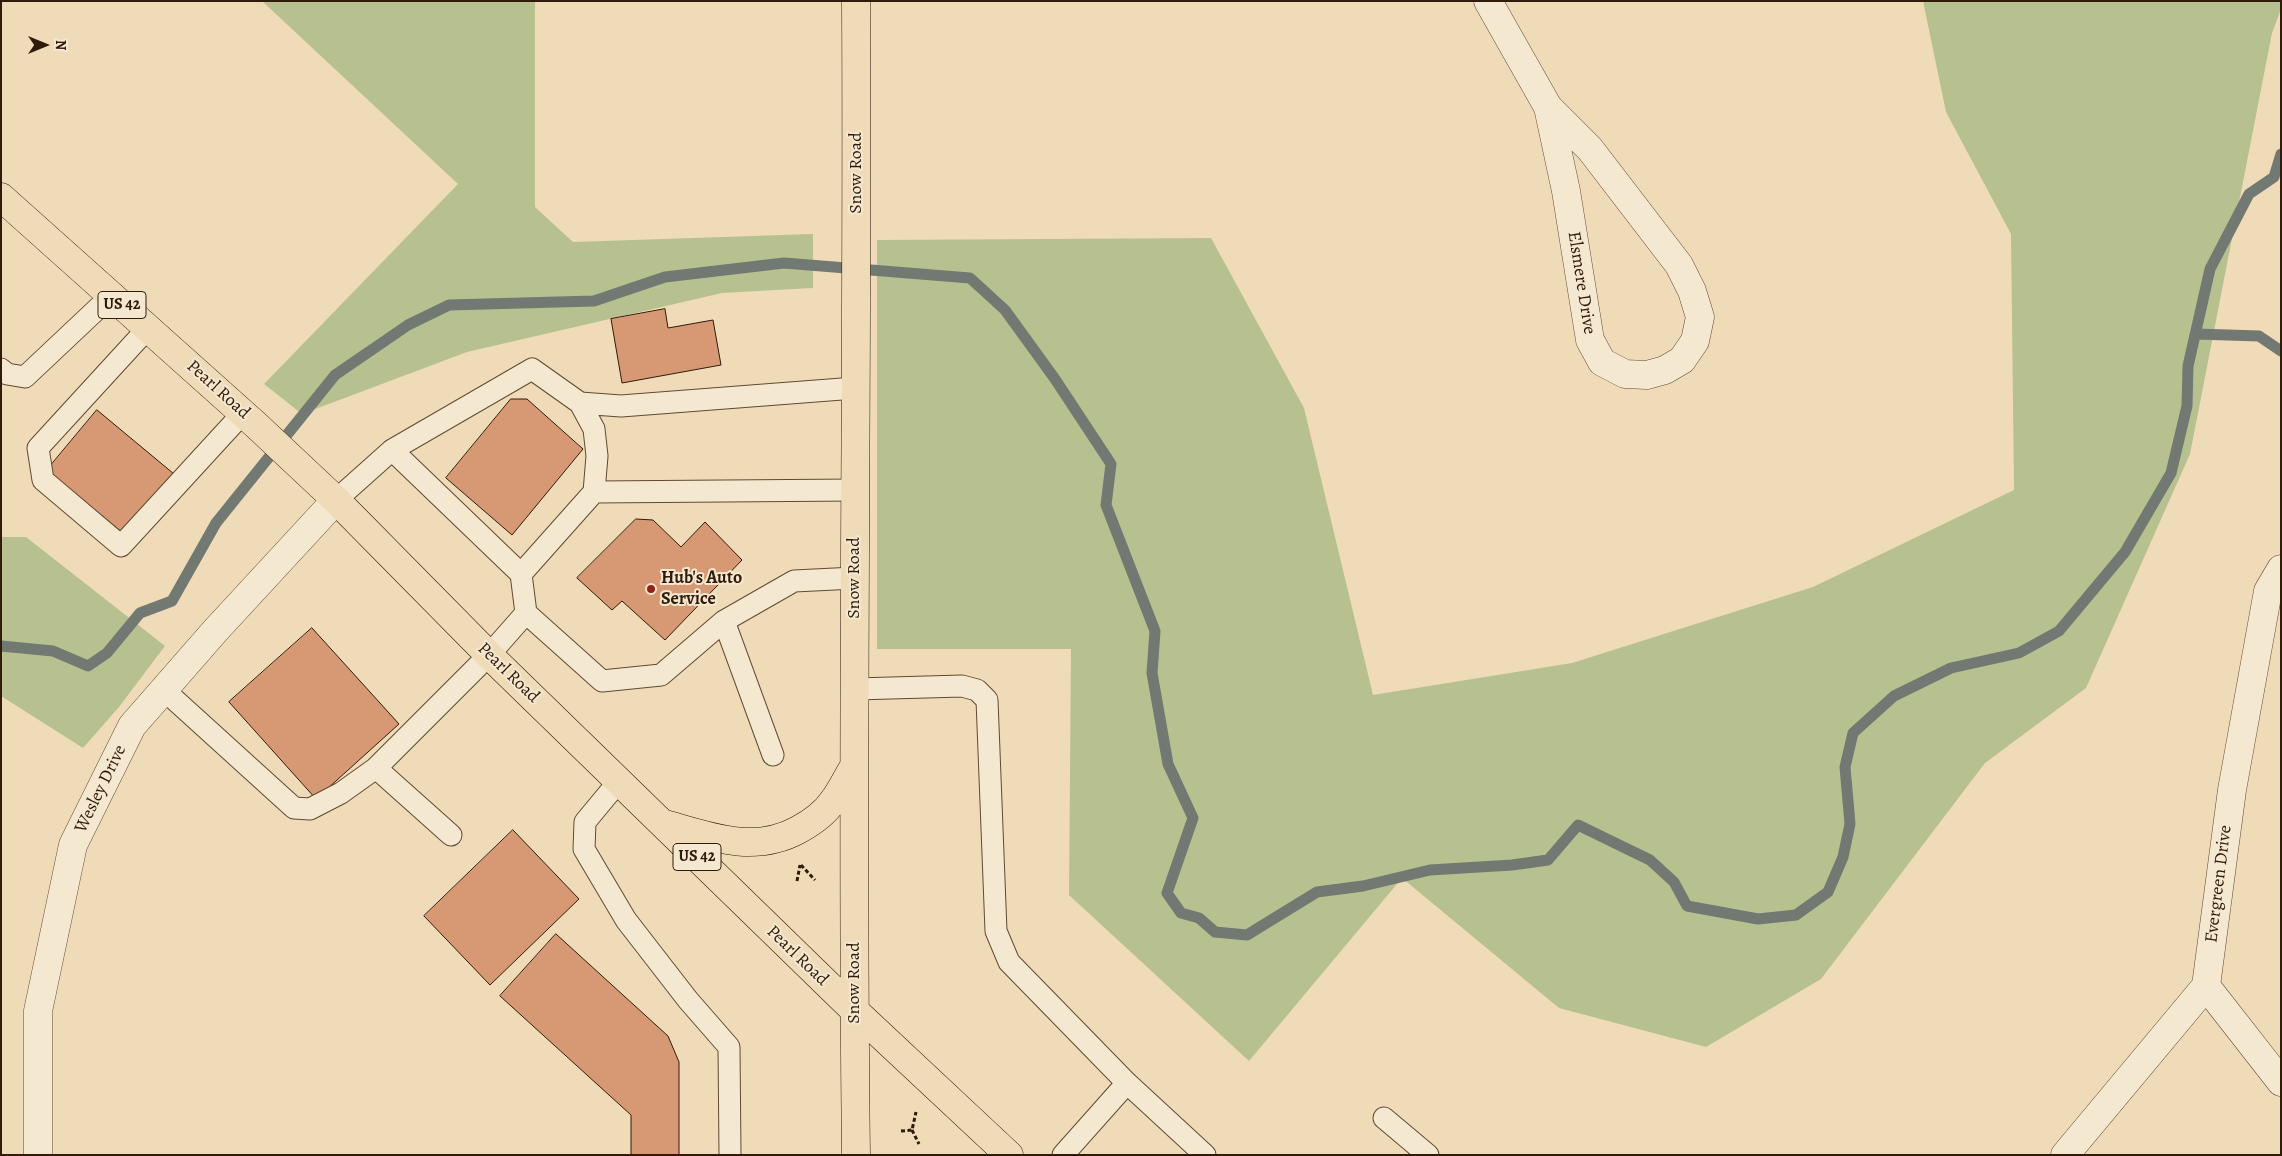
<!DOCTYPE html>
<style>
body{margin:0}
#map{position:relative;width:2282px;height:1156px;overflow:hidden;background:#efdbb7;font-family:Alegreya,serif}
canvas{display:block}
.frame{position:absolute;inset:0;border:2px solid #301a09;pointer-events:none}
.north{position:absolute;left:20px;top:20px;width:50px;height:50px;-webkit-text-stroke:4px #f5e8d0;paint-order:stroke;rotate:90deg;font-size:14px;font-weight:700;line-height:20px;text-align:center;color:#301a09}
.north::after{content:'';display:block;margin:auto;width:18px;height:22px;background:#301a09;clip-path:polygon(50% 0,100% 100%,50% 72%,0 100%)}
</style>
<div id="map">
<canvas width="2282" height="1156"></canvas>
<div class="frame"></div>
<div class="north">N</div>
</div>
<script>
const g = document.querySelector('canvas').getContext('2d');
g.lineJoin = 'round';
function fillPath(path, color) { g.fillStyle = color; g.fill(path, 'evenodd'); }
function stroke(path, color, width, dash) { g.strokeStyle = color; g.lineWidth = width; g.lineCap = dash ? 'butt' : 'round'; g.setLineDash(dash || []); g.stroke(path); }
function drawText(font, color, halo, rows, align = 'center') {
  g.font = font + ' Alegreya,serif'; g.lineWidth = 4; g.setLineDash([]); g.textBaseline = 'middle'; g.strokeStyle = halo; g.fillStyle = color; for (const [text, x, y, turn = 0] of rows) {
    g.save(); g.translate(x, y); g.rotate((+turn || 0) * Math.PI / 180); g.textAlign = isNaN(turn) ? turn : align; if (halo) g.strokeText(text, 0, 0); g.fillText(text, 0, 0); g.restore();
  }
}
fillPath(new Path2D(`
 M 262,1 L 535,1 L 535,207 L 573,242 L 813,234 L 813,288 L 722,293 L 467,352 L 302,414 L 264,384 L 458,184 Z
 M 1923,1 L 2281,1 L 2281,9 L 2272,33 L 2190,454 L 2086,688 L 1985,763 L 1821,979 L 1706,1047 L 1559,1008 L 1402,878 L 1249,1061 L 1069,895 L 1071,649 L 877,649 L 877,240 L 1211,238 L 1304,408 L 1373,695 L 1572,663 L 1813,587 L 2014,490 L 2011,234 L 1946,112 Z
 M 1,537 L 26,537 L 165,646 L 119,707 L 83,748 L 1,696 Z`), '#b7c190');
stroke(new Path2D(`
 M 2196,334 L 2259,336 L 2281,351
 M 1,646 L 53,651 L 88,666 L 107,653 L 140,613 L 172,601 L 216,523 L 335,375 L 408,325 L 449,305 L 594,301 L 665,277 L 784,263 L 970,278 L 1005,310 L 1055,379 L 1111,464 L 1106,505 L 1155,631 L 1152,673 L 1168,764 L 1193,818 L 1167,893 L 1181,913 L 1199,918 L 1215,932 L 1247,935 L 1317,892 L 1363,886 L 1430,870 L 1512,865 L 1548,860 L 1578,825 L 1650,860 L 1674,882 L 1687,906 L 1758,919 L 1796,915 L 1828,892 L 1843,857 L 1850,824 L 1845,767 L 1853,733 L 1894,696 L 1951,668 L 2019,653 L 2059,631 L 2125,552 L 2171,473 L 2187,406 L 2188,366 L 2210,269 L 2249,194 L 2274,177 L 2281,154`), '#717972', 11);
const building = new Path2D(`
 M 665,309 L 668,328 L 713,320 L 721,365 L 622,383 L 611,319 Z
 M 511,399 L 527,399 L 583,449 L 512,535 L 446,478 Z
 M 97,410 L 174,474 L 124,534 L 47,470 Z
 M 636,519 L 653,520 L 681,547 L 705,522 L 742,560 L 665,640 L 622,601 L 612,610 L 577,578 Z
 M 312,628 L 399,724 L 316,799 L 229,702 Z
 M 513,830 L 579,899 L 490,985 L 424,916 Z
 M 556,934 L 668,1036 L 679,1062 L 679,1155 L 631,1155 L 631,1115 L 500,996 Z`);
fillPath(building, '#d79974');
stroke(building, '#301a09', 1);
const service = new Path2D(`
 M 148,328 L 38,448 L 43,480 L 121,546 L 243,413
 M 1,369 L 7,374 L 25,377 L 112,295
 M 855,388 L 621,406 L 580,403 L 532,369 L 392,450 L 521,574 L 594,492 L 855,490
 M 580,403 L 594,429 L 597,456 L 594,492
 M 336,500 L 392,450
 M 526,613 L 602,681 L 661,675 L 724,621 L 794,581 L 855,578
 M 724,621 L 773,755
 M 855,689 L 962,686 L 977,690 L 987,700 L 996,931 L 1009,962 L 1127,1083 L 1205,1155
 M 164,690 L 294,808 L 310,809 L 341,793 L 376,768 L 489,655 L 526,613 L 521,574
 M 376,768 L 451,835
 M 619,781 L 585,822 L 584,849 L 626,920 L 688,1000 L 729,1047 L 730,1155
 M 1384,1118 L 1428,1155
 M 1063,1155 L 1127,1083`);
const minor = new Path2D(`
 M 1488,1 L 1548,107 L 1590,149 L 1679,265 L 1692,291 L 1700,317 L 1695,341 L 1682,360 L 1665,370 L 1647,375 L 1625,374 L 1602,362 L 1590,340 L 1566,191 L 1548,107
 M 2206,986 L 2281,1082
 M 38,1155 L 38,1011 L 73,845 L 132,726 L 215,631 L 336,500
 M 2065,1155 L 2206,986 L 2232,790 L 2268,591 L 2281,569`);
const primary = new Path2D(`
 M 1,197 L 256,425 L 336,500 L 489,655 L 855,1011 L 1009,1155
 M 665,824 C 710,837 754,854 798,830 C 811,823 825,813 833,801 C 841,791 846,779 853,768
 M 856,1155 C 851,770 858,386 856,1`);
stroke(service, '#604a34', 23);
stroke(minor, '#604a34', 29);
stroke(primary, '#301a09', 29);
stroke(new Path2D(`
 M 801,865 L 815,880
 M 797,881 L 800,865
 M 912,1130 L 919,1144
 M 901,1131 L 912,1130 L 916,1112`), '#301a09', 3, [4, 2.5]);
stroke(service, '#f5e8d0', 21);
stroke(minor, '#f5e8d0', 28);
stroke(primary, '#efdbb7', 28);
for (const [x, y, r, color] of [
 [651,589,5,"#8f2418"]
]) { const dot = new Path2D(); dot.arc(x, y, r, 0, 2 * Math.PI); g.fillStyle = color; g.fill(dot); stroke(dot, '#f5e8d0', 2); }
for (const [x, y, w] of [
 [122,305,48],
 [697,857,48]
]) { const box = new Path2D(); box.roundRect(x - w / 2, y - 13.5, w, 27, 4); g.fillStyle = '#f5e8d0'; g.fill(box); stroke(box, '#301a09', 1); }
drawText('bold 16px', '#301a09', null, [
 ["US 42",122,305],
 ["US 42",697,857]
]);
drawText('18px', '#301a09', '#f5e8d0', [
 ["Snow Road",857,173,-90],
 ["Elsmere Drive",1581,283,81],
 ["Pearl Road",218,390,42],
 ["Snow Road",855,578,-90],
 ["Pearl Road",508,673,44],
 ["Wesley Drive",101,789,-64],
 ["Evergreen Drive",2219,884,-83],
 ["Pearl Road",797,956,44],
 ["Snow Road",855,983,-90]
]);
drawText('bold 18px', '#301a09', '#f5e8d0', [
 ["Hub's Auto",661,579],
 ["Service",661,600]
], 'left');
</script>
